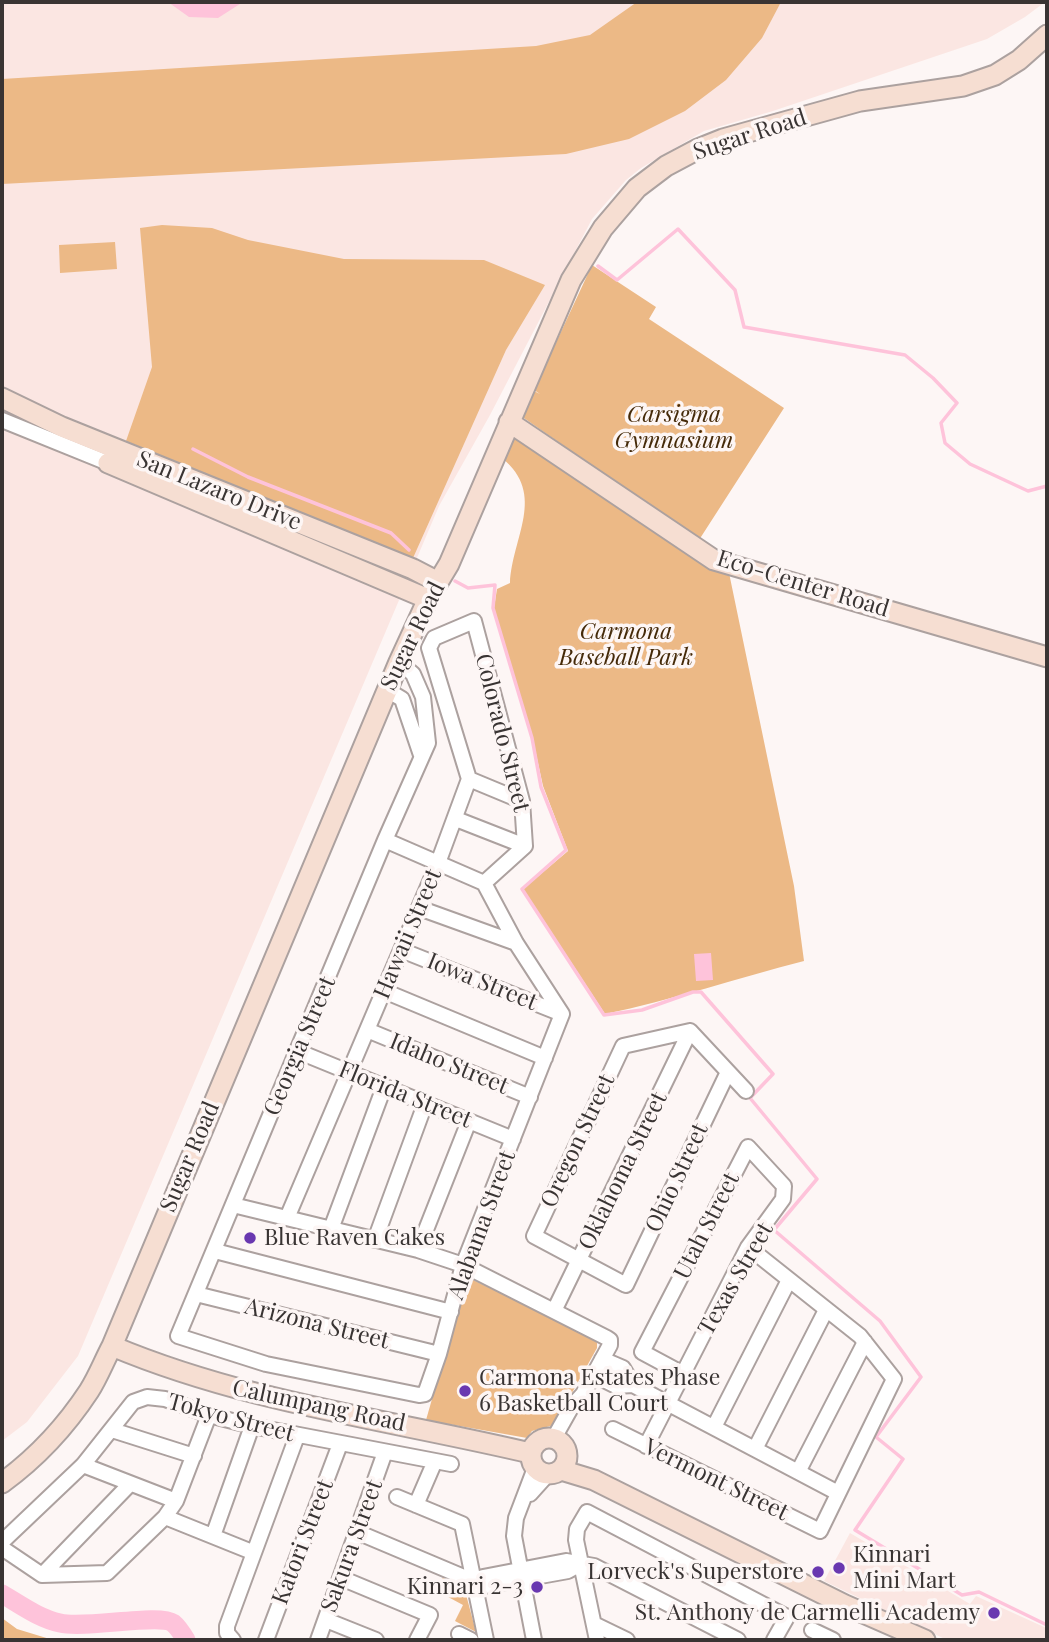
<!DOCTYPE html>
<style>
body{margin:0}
#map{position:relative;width:1049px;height:1642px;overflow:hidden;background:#fdf6f5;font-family:"Playfair Display",serif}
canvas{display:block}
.frame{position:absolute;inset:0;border:4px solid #393433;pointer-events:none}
</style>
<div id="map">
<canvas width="1049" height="1642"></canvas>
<div class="frame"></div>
</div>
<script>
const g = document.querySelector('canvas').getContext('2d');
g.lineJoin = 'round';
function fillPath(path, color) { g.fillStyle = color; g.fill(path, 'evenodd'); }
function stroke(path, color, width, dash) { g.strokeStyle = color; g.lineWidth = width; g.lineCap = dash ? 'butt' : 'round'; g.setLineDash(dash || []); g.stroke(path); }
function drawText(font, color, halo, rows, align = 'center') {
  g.font = font + ' "Playfair Display",serif'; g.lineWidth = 7; g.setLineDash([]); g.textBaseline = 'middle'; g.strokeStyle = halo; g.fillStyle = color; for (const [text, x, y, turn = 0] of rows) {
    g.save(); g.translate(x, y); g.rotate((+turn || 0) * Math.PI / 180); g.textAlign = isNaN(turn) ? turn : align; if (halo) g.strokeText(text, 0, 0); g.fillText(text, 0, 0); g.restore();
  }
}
fillPath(new Path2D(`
 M 2,2 L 1045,2 L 1025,17 L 987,39 L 773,111 L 704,131 L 641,168 L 626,180 L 592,219 L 490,415 L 439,506 L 78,1356 L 27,1422 L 2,1441 Z
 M 850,1533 L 970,1604 L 976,1596 L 1044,1627 L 1047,1629 L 1047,1640 L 947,1640 L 824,1581 Z`), '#fbe6e2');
fillPath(new Path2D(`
 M 637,2 L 781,2 L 762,38 L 726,80 L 685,111 L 629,139 L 566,154 L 2,184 L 2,79 L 536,46 L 590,35 Z
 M 162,225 L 212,228 L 248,240 L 344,259 L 484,260 L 545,285 L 506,350 L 413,558 L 126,441 L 152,367 L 140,228 Z
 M 115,242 L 117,269 L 60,273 L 59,245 Z
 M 592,265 L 656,307 L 649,319 L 784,408 L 699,540 L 521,416 L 534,391 L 540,394 L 534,390 Z
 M 513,434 L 728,568 L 794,886 L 804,961 C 738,978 672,1000 605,1014 L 523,889 L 568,851 L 543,786 L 533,740 L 494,608 L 497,589 L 510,583 C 512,537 547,495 502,458 Z
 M 467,1277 L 594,1339 L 597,1343 L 597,1348 L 554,1425 L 532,1431 L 527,1438 L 426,1420 Z
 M 443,1577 L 464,1587 L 476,1632 L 455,1621 L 463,1605 L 437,1591 Z
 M 2,1618 L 17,1629 L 53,1640 L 2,1640 Z`), '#ecb986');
fillPath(new Path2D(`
 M 168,2 L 243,2 L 218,18 L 189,17 Z
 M 711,953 L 713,980 L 696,981 L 694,954 Z`), '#fec3da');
stroke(new Path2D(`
 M 598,266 L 617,280 L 678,229 L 735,290 L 744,327 L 905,355 L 933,378 L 957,403 L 941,423 L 945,443 L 970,464 L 1028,491 L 1047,486
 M 193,449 L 248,477 L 391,533 L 409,550
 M 455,581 L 468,588 L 495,585 L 493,608 L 532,738 L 541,787 L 566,850 L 522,889 L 604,1015 L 642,1010 L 693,992 L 701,992 L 773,1074 L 750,1098 L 817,1179 L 774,1230 L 880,1321 L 921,1377 L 876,1437 L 903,1459 L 855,1530 L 962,1595 L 979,1592 L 1047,1625`), '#fec3da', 3.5);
stroke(new Path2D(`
 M 2,1594 C 21,1605 38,1618 60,1623 C 86,1629 159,1613 173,1623 C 178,1627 183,1635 186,1640`), '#fec3da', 19);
const street = new Path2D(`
 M 2,420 L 108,463
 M 399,662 L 413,674 L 423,697 L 428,743 L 385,840 L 178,1336 L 266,1364 L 419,1395 L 425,1394 L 439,1354 L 463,1265 L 562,1014 L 516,943 L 484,883 L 525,846
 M 387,690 L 402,699 L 421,755
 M 469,779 L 522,801
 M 456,819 L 525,846
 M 385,840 L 484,883
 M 419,908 L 516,943
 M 401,950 L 562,1014
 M 384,991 L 545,1058
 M 367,1030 L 530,1097
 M 297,1051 L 513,1139
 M 728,1072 L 626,1285 L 534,1236 L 623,1046 L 690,1031 L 746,1091
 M 233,1205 L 418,1250 L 463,1265 L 607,1338 L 610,1340 L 610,1345 L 583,1394 L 572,1406 L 554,1438
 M 287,1218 L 438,863 L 469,779 L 429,648 L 434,638 L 474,621 L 522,801 L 525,846
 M 331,1229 L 384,1087
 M 375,1240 L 425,1104
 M 418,1250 L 469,1121
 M 215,1251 L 451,1312
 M 196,1294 L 439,1354
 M 554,1311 L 690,1031
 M 602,1359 L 623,1368 L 633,1385
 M 594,1375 L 616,1386 L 633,1385 L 838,1493
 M 714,1427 L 789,1280
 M 613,1429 L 820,1531 L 894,1379 L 860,1336 L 748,1247
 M 112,1430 L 194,1456
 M 646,1446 L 748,1247 L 783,1199 L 784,1186 L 748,1147 L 642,1352 L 683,1374
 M 755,1449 L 826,1310
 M 83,1465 L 176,1501
 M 798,1472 L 865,1342
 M 530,1494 L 548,1474
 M 397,1497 L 462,1524 L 486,1640
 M 416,1505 L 435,1461
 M 165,1517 L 252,1552
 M 357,1532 L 485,1586 L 568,1571 L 577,1566
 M 213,1536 L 252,1426
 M 2,1542 L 83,1465 L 133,1402 L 147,1397 L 165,1399 L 209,1415 L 252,1426 L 451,1464
 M 2,1548 L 42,1575 L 107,1573 L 165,1517 L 176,1501 L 209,1415
 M 42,1575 L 130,1484
 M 341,1578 L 430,1615 L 417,1640
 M 475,1581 L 483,1577 L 566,1561 L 594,1566 L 738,1640
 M 326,1620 L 376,1640
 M 594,1624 L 627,1640
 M 812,1630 L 833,1640
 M 459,1634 L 471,1640
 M 233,1640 L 227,1633 L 227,1626 L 297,1436
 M 266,1640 L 340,1444
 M 318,1640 L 385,1452
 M 534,1640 L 514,1536 L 516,1518 L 535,1468
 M 597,1640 L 576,1540 L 577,1529 L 587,1512 L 787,1617 L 774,1640`);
const secondary = new Path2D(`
 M 2,398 L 62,427 L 413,569 L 438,582
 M 509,422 L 714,560 L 1047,657
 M 108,463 L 428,599
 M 112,1346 C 245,1402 390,1420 530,1453
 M531 1456a18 18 0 1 1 36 0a18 18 0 1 1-36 0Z
 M 561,1470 L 594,1480 L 845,1605 L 925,1640
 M 2,1483 C 35,1459 66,1426 89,1391 C 98,1377 104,1361 112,1346 L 399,662 L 428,599 L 449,564 L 571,280 L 603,228 L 637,188 L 666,166 L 698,149 L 723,139 L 860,101 L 963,86 L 995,75 L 1019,60 L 1047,35`);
stroke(street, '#aca19f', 18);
stroke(secondary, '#aca19f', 23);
stroke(street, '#fff', 14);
stroke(secondary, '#f6ded2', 19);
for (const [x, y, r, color] of [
 [250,1238,7,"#6938b0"],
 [465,1391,7,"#6938b0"],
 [839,1568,7,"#6938b0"],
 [818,1572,7,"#6938b0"],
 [537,1587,7,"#6938b0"],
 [994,1613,7,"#6938b0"]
]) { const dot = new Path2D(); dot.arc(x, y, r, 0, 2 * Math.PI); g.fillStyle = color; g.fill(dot); stroke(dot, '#fdf6f5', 2.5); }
drawText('23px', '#393433', '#fdf6f5', [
 ["Sugar Road",750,135,-18],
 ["San Lazaro Drive",219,491,22],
 ["Eco-Center Road",803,584,17],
 ["Sugar Road",413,636,-64],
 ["Colorado Street",502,733,76],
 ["Hawaii Street",408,934,-67],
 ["Iowa Street",482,982,22],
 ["Georgia Street",300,1046,-67],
 ["Idaho Street",449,1064,22],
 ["Florida Street",405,1095,22],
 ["Oregon Street",578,1141,-65],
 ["Sugar Road",190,1157,-67],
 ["Oklahoma Street",623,1171,-64],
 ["Ohio Street",677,1178,-65],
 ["Alabama Street",482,1225,-70],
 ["Utah Street",707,1226,-63],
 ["Texas Street",736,1279,-60],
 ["Arizona Street",317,1324,14],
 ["Calumpang Road",319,1406,12],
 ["Tokyo Street",231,1418,15],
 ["Vermont Street",716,1480,26],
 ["Katori Street",303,1542,-69],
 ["Sakura Street",352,1546,-70]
]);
drawText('italic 23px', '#452a09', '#fdf6f5', [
 ["Carsigma",674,415],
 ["Gymnasium",674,441],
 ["Carmona",626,632],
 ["Baseball Park",626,658]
]);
drawText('23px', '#393433', '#fdf6f5', [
 ["Blue Raven Cakes",264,1238],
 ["Carmona Estates Phase",479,1378],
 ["6 Basketball Court",479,1404],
 ["Kinnari",853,1555],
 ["Mini Mart",853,1581],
 ["Lorveck's Superstore",804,1572,"right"],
 ["Kinnari 2-3",523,1587,"right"],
 ["St. Anthony de Carmelli Academy",980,1613,"right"]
], 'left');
</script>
